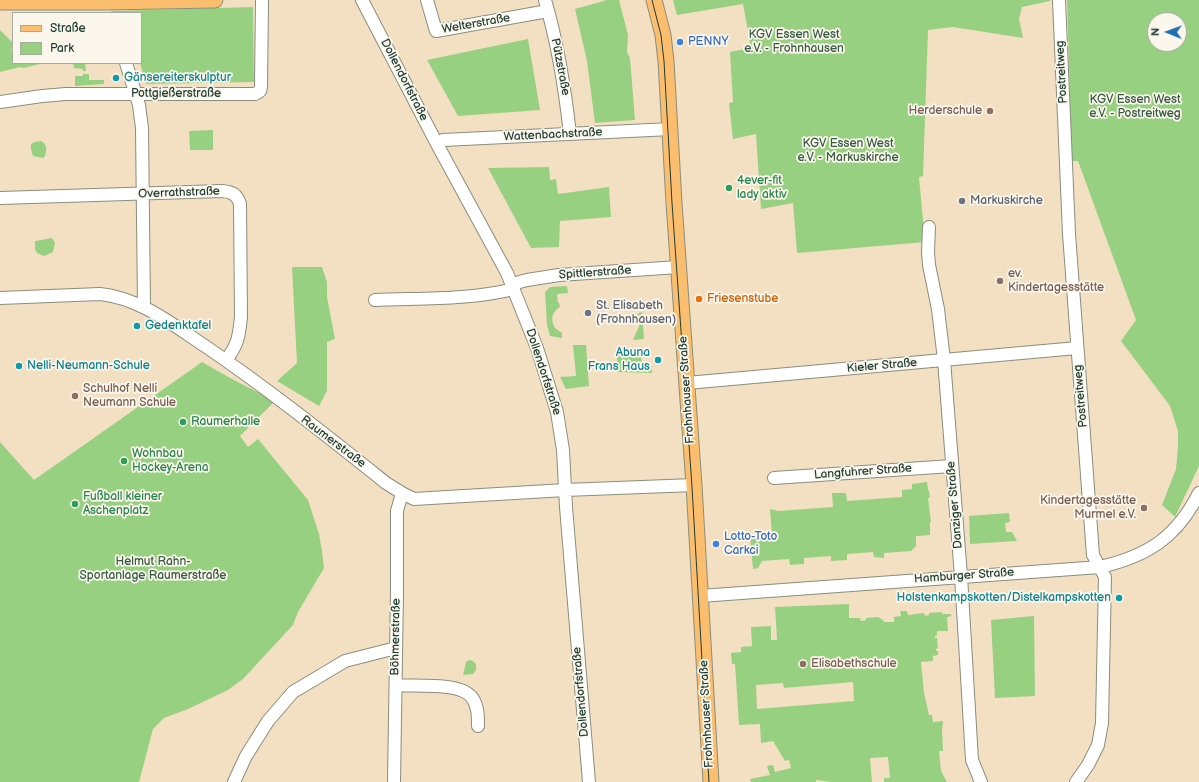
<!DOCTYPE html>
<meta charset="utf-8">
<style>
body{margin:0}
#map{position:relative;width:1199px;height:782px;overflow:hidden;background:#f3e0c3;font-family:"Balsamiq Sans",sans-serif}
canvas{display:block}
.legend{position:absolute;left:12px;top:12px;width:130px;height:52px;box-sizing:border-box;background:#fbf7ec;border:1px solid #a3ada2;margin:0;padding:5px 7px;list-style:none;font-size:12px;color:#1f3d34}
.legend li{display:flex;align-items:center;gap:8px;height:20px}
.legend b{width:20px;border:1px solid #a3ada2}
.north{position:absolute;left:1147px;top:12px;width:40px;height:40px;box-sizing:border-box;background:#fbf7ec;border:1px solid #a3ada2;border-radius:50%;rotate:271deg;font-size:11px;font-weight:700;line-height:16px;text-align:center;color:#1f3d34}
.north::after{content:'';display:block;margin:auto;width:14px;height:18px;background:#1f6fb2;clip-path:polygon(50% 0,100% 100%,50% 72%,0 100%)}
</style>
<div id="map">
<canvas width="1199" height="782"></canvas>
<ul class="legend">
<li><b style="height:5px;background:#fabe6e"></b>Straße</li>
<li><b style="height:11px;background:#98d082"></b>Park</li>
</ul>
<div class="north">N</div>
</div>
<script>
const g = document.querySelector('canvas').getContext('2d');
g.lineJoin = 'round';
function fillPath(path, color) { g.fillStyle = color; g.fill(path, 'evenodd'); }
function stroke(path, color, width, dash) { g.strokeStyle = color; g.lineWidth = width; g.lineCap = dash ? 'butt' : 'round'; g.setLineDash(dash || []); g.stroke(path); }
function drawText(font, color, halo, rows, align = 'center') {
  g.font = font + ' "Balsamiq Sans",sans-serif'; g.lineWidth = 3.5; g.setLineDash([]); g.textBaseline = 'middle'; g.strokeStyle = halo; g.fillStyle = color; for (const [text, x, y, turn = 0] of rows) {
    g.save(); g.translate(x, y); g.rotate((+turn || 0) * Math.PI / 180); g.textAlign = isNaN(turn) ? turn : align; if (halo) g.strokeText(text, 0, 0); g.fillText(text, 0, 0); g.restore();
  }
}
fillPath(new Path2D(`
 M 607,0 L 619,0 L 628,35 L 627,52 L 630,58 L 635,120 L 595,123 L 587,61 L 575,9 Z
 M 673,0 L 1050,0 L 1050,1 L 1022,7 L 1019,19 L 1023,38 L 953,27 L 928,30 L 923,176 L 919,177 L 925,242 L 797,253 L 793,203 L 761,209 L 756,134 L 733,139 L 729,103 L 733,102 L 730,52 L 751,48 L 743,4 L 677,15 Z
 M 1067,0 L 1199,0 L 1199,466 L 1175,517 L 1162,505 L 1176,469 L 1178,447 L 1178,431 L 1170,406 L 1121,341 L 1136,320 L 1078,161 L 1072,161 ZM 1155,20 L 1179,20 L 1179,44 L 1155,44 Z
 M 253,7 L 254,82 L 146,84 L 140,63 L 141,63 L 141,13 L 112,13 L 111,11 Z
 M 0,30 L 13,43 C 10,49 13,57 13,63 L 38,63 L 40,64 L 23,68 L 21,67 L 0,72 Z
 M 528,39 L 540,110 L 458,116 L 427,60 Z
 M 73,63 L 85,63 L 86,71 L 83,71 L 83,69 L 74,68 Z
 M 83,74 L 89,74 L 89,80 L 104,80 L 104,84 L 75,86 L 75,76 L 83,76 Z
 M 213,130 L 213,150 L 190,150 L 189,131 Z
 M 41,141 C 47,144 47,150 45,156 L 43,158 L 33,156 L 31,149 L 31,144 L 35,142 Z
 M 549,167 L 550,180 L 556,179 L 558,194 L 609,187 L 611,217 L 560,221 L 559,247 L 531,248 L 488,168 Z
 M 52,238 L 55,243 L 53,252 L 44,256 L 37,253 L 35,249 L 35,241 Z
 M 292,267 L 322,267 L 327,282 L 327,297 L 335,339 L 327,342 L 327,391 L 319,406 L 277,381 L 297,363 Z
 M 567,286 L 568,293 L 557,294 L 558,303 L 559,303 L 560,307 C 552,312 550,319 555,328 L 562,333 L 562,338 L 550,336 L 547,325 L 545,292 L 550,287 Z
 M 642,312 L 644,339 L 633,340 L 640,324 C 637,320 635,313 642,312 Z
 M 573,345 L 586,345 L 589,386 L 566,389 L 560,377 L 576,376 Z
 M 641,355 L 642,365 L 651,365 L 652,373 L 618,372 L 617,356 Z
 M 202,362 L 232,379 L 275,401 L 240,436 L 248,447 L 258,439 L 308,500 L 319,534 L 322,551 L 324,568 L 298,612 L 293,625 L 243,679 L 228,690 L 188,709 L 164,718 L 153,729 L 139,782 L 0,782 L 0,442 L 34,480 Z
 M 927,482 L 928,490 L 929,491 L 930,497 L 928,498 L 931,522 L 930,522 L 930,535 L 916,536 L 916,546 L 911,551 L 884,553 L 884,558 L 874,557 L 873,552 L 847,554 L 847,560 L 831,561 L 831,556 L 804,558 L 804,564 L 790,565 L 789,559 L 762,561 L 758,568 L 753,569 L 750,536 L 772,534 L 770,509 L 778,511 L 833,507 L 832,493 L 846,493 L 847,501 L 902,497 L 902,490 L 912,489 L 912,484 Z
 M 1009,513 L 1010,522 L 1005,523 L 1006,532 L 1012,532 L 1017,541 L 970,544 L 969,516 Z
 M 849,604 L 849,618 L 860,618 L 861,621 L 866,620 L 866,618 L 878,617 L 883,620 L 884,622 L 894,622 L 894,617 L 901,616 L 900,611 L 907,611 L 908,615 L 924,613 L 925,616 L 929,615 L 929,613 L 942,612 L 942,614 L 950,614 L 952,616 L 947,617 L 948,631 L 937,631 L 937,635 L 935,636 L 935,638 L 937,638 L 938,648 L 936,649 L 936,651 L 938,651 L 938,655 L 933,656 L 933,661 L 921,662 L 924,693 L 929,715 L 932,715 L 933,722 L 943,721 L 942,730 L 943,751 L 939,751 L 941,771 L 947,782 L 884,782 L 884,778 L 890,778 L 888,757 L 870,758 L 872,782 L 830,782 L 816,780 L 816,782 L 751,782 L 750,779 L 770,775 L 767,766 L 773,765 L 775,772 L 791,768 L 789,760 L 785,761 L 773,741 L 761,743 L 760,724 L 739,725 L 735,664 L 732,664 L 731,653 L 741,652 L 741,647 L 752,646 L 751,627 L 771,626 L 771,640 L 777,640 L 775,607 ZM 853,682 L 854,701 L 757,709 L 756,685 L 783,683 L 784,688 Z
 M 1034,616 L 1035,696 L 995,698 L 991,620 Z
 M 469,660 L 473,661 L 476,664 L 476,670 L 473,674 L 463,675 L 466,662 Z`), '#98d082');
const minor = new Path2D(`
 M 362,0 L 437,144 L 507,273 L 537,348 L 557,412 L 563,450 L 566,507 L 589,782
 M 427,0 L 436,31 L 548,11
 M 545,0 C 558,44 565,89 570,134
 M 1059,0 L 1069,234 L 1093,555 L 1105,577 L 1102,723 L 1098,745 L 1088,765 L 1076,782
 M 126,63 L 139,105 L 142,128 L 144,307
 M 0,102 L 42,96 L 66,94 L 255,94 L 260,91 L 261,87 L 262,0
 M 437,144 L 443,140 L 671,129
 M 0,198 L 222,191 C 232,192 237,194 240,204 L 241,317 C 239,336 238,345 226,360
 M 929,227 L 928,252 L 929,265 L 938,309 L 944,360 L 961,576 L 972,760 L 981,782
 M 512,284 L 527,280 L 559,275 L 679,267
 M 0,298 L 100,294 C 140,298 173,325 205,346 C 267,388 327,436 386,483 L 402,493 L 414,499 L 565,490 L 694,485
 M 375,300 C 422,298 469,300 514,289
 M 687,383 L 1077,348
 M 774,478 L 952,466
 M 700,596 L 1100,567 C 1148,556 1177,537 1199,493
 M 396,685 C 415,687 462,681 473,699 C 478,707 478,716 478,726
 M 234,782 L 246,756 L 268,721 L 293,692 L 345,661 L 396,648
 M 394,782 L 397,592 L 397,511 L 402,493`);
const major = new Path2D(`
 M 654,0 L 663,35 L 666,61 L 674,203 L 694,485 L 711,782
 M 0,2 L 107,2 L 215,0`);
stroke(minor, '#898e7c', 14);
stroke(major, '#898e7c', 17);
stroke(minor, '#fff', 12);
stroke(major, '#fabe6e', 15);
stroke(new Path2D(`
 M 652,0 L 661,35 L 664,61 L 672,203 L 692,487 L 709,782`), '#1f3d34', 1);
for (const [x, y, r, color] of [
 [680,42,4,"#3f7fe0"],
 [116,78,4,"#0f9aa8"],
 [990,111,4,"#8d6e63"],
 [729,188,4,"#2e9e5b"],
 [962,201,4,"#6b7280"],
 [1000,281,4,"#8d6e63"],
 [699,299,4,"#e8710a"],
 [588,313,4,"#6b7280"],
 [137,326,4,"#0f9aa8"],
 [658,360,4,"#0f9aa8"],
 [19,366,4,"#0f9aa8"],
 [75,396,4,"#8d6e63"],
 [183,422,4,"#2e9e5b"],
 [124,461,4,"#2e9e5b"],
 [75,504,4,"#2e9e5b"],
 [1144,508,4,"#8d6e63"],
 [716,544,4,"#3f7fe0"],
 [1119,598,4,"#0f9aa8"],
 [803,664,4,"#8d6e63"]
]) { const dot = new Path2D(); dot.arc(x, y, r, 0, 2 * Math.PI); g.fillStyle = color; g.fill(dot); stroke(dot, '#fbf7ec', 1.5); }
drawText('12px', '#1f3d34', '#fbf7ec', [
 ["Welterstraße",476,24,-10],
 ["Pützstraße",560,67,79],
 ["Postreitweg",1062,72,-93],
 ["Dollendorfstraße",404,80,63],
 ["Pottgießerstraße",176,94],
 ["Wattenbachstraße",553,135,-3],
 ["Overrathstraße",179,193,-2],
 ["Spittlerstraße",595,273,-4],
 ["Kieler Straße",882,366,-5],
 ["Dollendorfstraße",543,372,72],
 ["Frohnhauser Straße",687,390,-94],
 ["Postreitweg",1081,396,-95],
 ["Raumerstraße",333,442,37],
 ["Langfuhrer Straße",863,472,-4],
 ["Danziger Straße",955,505,-95],
 ["Hamburger Straße",964,576,-4],
 ["Böhmerstraße",396,637,-89],
 ["Dollendorfstraße",581,692,-95],
 ["Frohnhauser Straße",707,714,-93]
]);
drawText('12px', '#375a44', '#fbf7ec', [
 ["KGV Essen West",794,35],
 ["e.V. - Frohnhausen",794,49],
 ["KGV Essen West",1135,100],
 ["e.V. - Postreitweg",1135,114],
 ["KGV Essen West",848,144],
 ["e.V. - Markuskirche",848,158],
 ["Helmut Rahn-",153,562],
 ["Sportanlage Raumerstraße",153,576]
]);
drawText('12px', '#366cbe', '#fbf7ec', [
 ["PENNY",688,42],
 ["Lotto-Toto",724,537],
 ["Carkci",724,551]
], 'left');
drawText('12px', '#0d838f', '#fbf7ec', [
 ["Gänsereiterskulptur",124,78],
 ["Gedenktafel",145,326],
 ["Abuna",650,353,"right"],
 ["Frans Haus",650,367,"right"],
 ["Nelli-Neumann-Schule",27,366],
 ["Holstenkampskotten/Distelkampskotten",1111,598,"right"]
], 'left');
drawText('12px', '#785e54', '#fbf7ec', [
 ["Herderschule",982,111,"right"],
 ["ev.",1008,274],
 ["Kindertagesstätte",1008,288],
 ["Schulhof Nelli",83,389],
 ["Neumann Schule",83,403],
 ["Kindertagesstätte",1136,501,"right"],
 ["Murmel e.V.",1136,515,"right"],
 ["Elisabethschule",811,664]
], 'left');
drawText('12px', '#27864d', '#fbf7ec', [
 ["4ever-fit",737,181],
 ["lady aktiv",737,195],
 ["Raumerhalle",191,422],
 ["Wohnbau",132,454],
 ["Hockey-Arena",132,468],
 ["Fußball kleiner",83,497],
 ["Aschenplatz",83,511]
], 'left');
drawText('12px', '#5b616d', '#fbf7ec', [
 ["Markuskirche",970,201],
 ["St. Elisabeth",596,306],
 ["(Frohnhausen)",596,320]
], 'left');
drawText('12px', '#c56008', '#fbf7ec', [
 ["Friesenstube",707,299]
], 'left');
</script>
